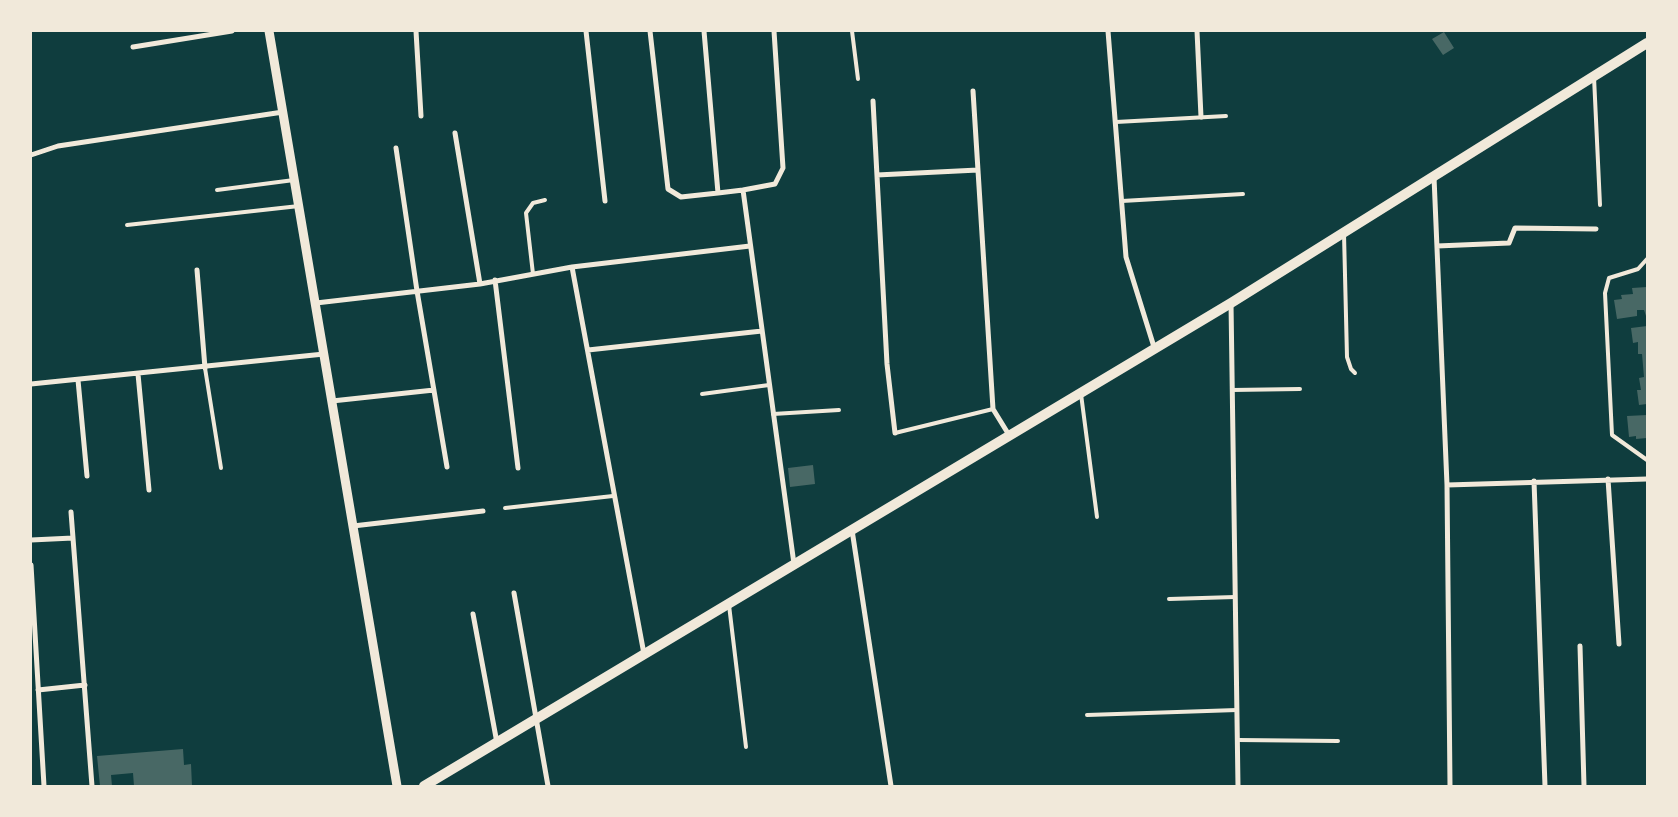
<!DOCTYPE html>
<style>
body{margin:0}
#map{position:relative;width:1678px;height:817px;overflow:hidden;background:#0f3d3e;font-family:Manrope,sans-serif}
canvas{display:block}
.frame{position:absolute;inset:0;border:32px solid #f1e9da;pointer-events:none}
</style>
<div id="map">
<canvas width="1678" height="817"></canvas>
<div class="frame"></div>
</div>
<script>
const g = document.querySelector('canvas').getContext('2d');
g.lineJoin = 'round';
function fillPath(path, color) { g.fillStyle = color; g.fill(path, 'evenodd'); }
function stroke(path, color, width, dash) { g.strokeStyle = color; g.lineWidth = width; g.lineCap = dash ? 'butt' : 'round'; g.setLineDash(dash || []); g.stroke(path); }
fillPath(new Path2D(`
 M 1444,32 L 1454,48 L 1443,55 L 1432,39 Z
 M 1647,287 L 1647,319 L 1644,310 L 1637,310 L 1637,316 L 1617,319 L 1614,300 L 1622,299 L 1621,295 L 1633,294 L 1632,288 Z
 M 1647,326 L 1647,404 L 1639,405 L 1637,390 L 1641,390 L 1639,378 L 1644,377 L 1642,354 L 1638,354 L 1638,342 L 1633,343 L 1631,328 Z
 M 1647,415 L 1647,438 L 1636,439 L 1636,436 L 1629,437 L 1627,416 Z
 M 813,465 L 815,484 L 790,487 L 788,468 Z
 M 183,749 L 184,765 L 191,764 L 192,786 L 134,786 L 133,773 L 111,775 L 112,786 L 100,786 L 97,756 Z`), '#486865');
stroke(new Path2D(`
 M 852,31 L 858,79
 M 1594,77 L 1600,205
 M 1116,122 L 1226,116
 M 217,190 L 294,180
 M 1122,201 L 1243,194
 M 127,225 L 299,206
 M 1344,234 L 1347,357 L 1351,369 L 1355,373
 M 1647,259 L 1638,269 L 1609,278 L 1605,293 L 1612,435 L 1647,460
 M 533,274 L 526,213 L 533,203 L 545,200
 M 205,368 L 221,468
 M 1232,390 L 1300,389
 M 702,394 L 769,385
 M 1081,394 L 1097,517
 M 773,414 L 839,410
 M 895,433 L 993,409
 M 505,508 L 613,496
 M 1169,599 L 1235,597
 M 729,605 L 746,747
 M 1087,715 L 1237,710
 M 1238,740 L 1338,741`), '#f1e9da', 4);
stroke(new Path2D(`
 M 416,31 L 421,116
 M 586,31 L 605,201
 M 650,31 L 668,189 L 681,197 L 718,193
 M 704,31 L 718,193 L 743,190
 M 774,31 L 783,168 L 775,184 L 743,190 L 794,564
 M 1108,31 L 1126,257 L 1154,347
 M 1197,31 L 1201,117
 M 133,47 L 232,31
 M 973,91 L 993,409 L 1009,435
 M 873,101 L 887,364 L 895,433
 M 455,133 L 480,284
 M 396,148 L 417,291 L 447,467
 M 31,155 L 58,146 L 283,112
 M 877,175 L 978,170
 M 1434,177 L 1447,485 L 1450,786
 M 1437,246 L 1509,243 L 1515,228 L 1596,229
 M 572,267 L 644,654
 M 197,270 L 205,368
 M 495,280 L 518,468
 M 316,303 L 480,284 L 572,267 L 750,246
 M 1231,303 L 1238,786
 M 588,350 L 762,331
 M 138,374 L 149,490
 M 78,380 L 87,476
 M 31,384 L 324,354
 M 332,401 L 434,390
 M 1608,479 L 1619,644
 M 1534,481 L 1545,786
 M 1447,485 L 1647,479
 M 71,512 L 92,786
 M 353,526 L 483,511
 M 852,530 L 891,786
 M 31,540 L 73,538
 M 31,565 L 44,786
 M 514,593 L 548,786
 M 473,614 L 497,743
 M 1580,646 L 1584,786
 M 38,690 L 85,685`), '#f1e9da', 5);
stroke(new Path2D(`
 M 269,31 L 397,786`), '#f1e9da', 9);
stroke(new Path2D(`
 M 424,786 L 1231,303 L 1647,43`), '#f1e9da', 10);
</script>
